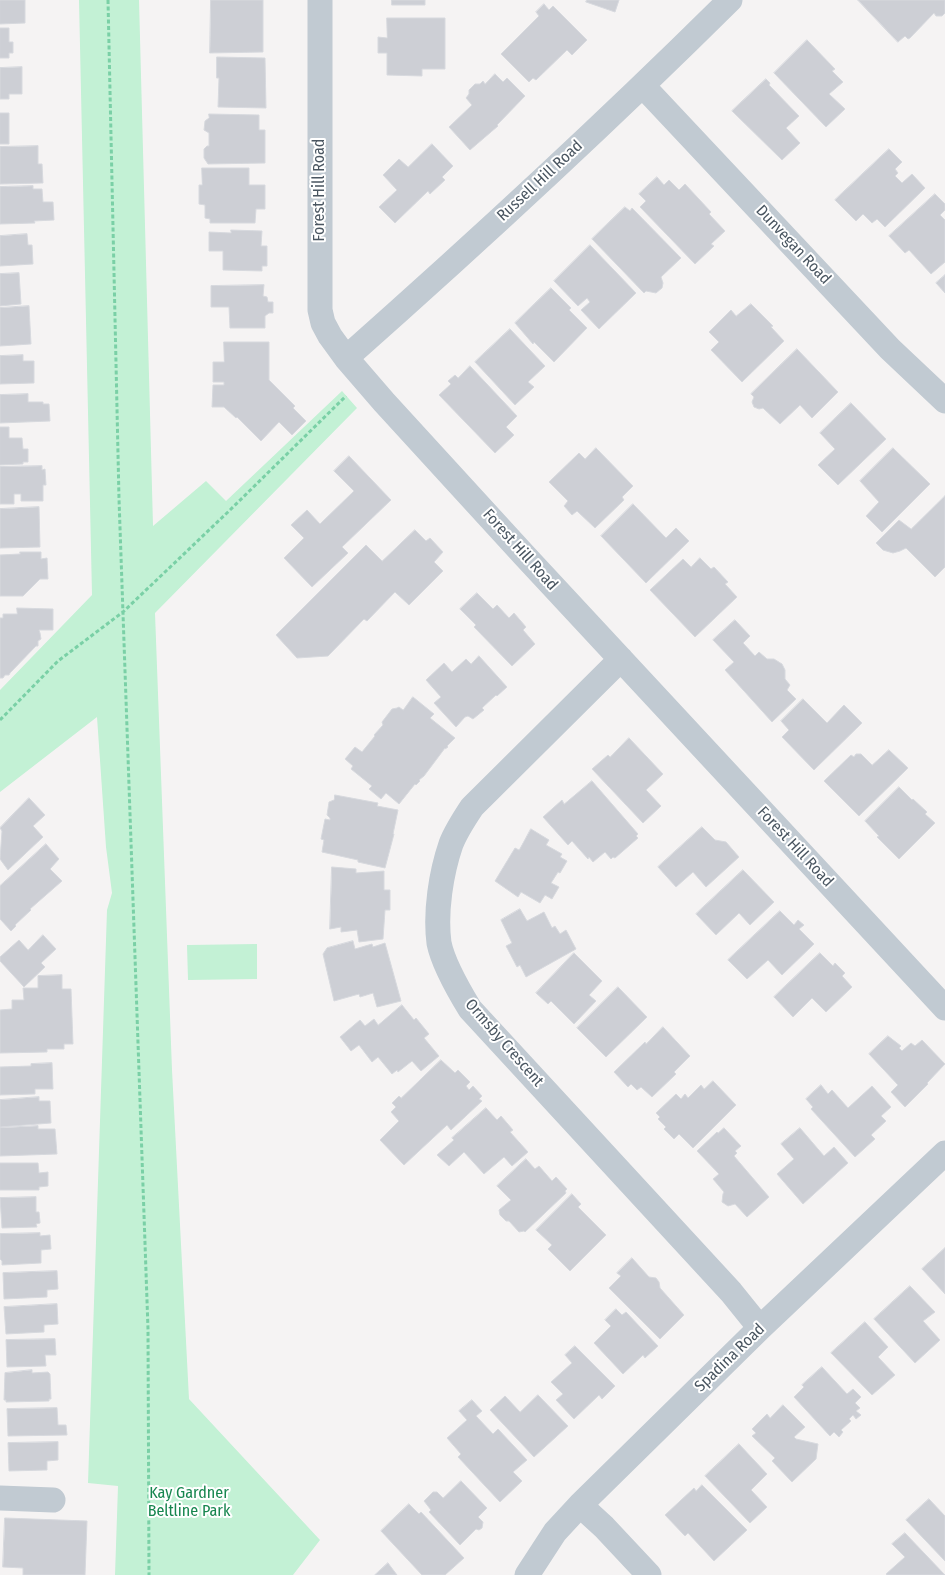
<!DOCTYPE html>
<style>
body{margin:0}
canvas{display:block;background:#f5f3f3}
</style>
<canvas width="945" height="1575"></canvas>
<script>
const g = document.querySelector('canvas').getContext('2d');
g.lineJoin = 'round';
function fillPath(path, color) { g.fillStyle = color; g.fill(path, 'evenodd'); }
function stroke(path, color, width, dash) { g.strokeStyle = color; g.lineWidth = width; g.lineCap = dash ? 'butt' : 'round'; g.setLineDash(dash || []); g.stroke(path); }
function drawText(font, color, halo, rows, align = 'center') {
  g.font = font + ' "Fira Sans Condensed",sans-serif'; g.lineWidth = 4; g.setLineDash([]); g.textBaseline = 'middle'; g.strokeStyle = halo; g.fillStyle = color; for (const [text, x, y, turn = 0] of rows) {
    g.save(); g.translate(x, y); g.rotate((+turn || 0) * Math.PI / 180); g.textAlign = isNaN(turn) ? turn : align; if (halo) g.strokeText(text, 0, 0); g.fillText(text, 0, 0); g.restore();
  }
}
fillPath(new Path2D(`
 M 79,0 L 139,0 L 153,526 L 206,481 L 226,501 L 342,391 L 357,408 L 155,613 L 172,1070 L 189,1399 L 320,1540 L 293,1575 L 115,1575 L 118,1486 L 88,1483 L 107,910 L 112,893 L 106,847 L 97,717 L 0,792 L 0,690 L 92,595 Z
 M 257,944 L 257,979 L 188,980 L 187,945 Z`), '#c3f1d5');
const building = new Path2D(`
 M 0,0 L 25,0 L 25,23 L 0,24 Z
 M 211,0 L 263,0 L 263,52 L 210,53 Z
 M 392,0 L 425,0 L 425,5 L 392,5 Z
 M 587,0 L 619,0 L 615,12 L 586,2 Z
 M 858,0 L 945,0 L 945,13 L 942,16 L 936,16 L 934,13 L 910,38 L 908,39 L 905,36 L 898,42 Z
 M 544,4 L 549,10 L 553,6 L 587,40 L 572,55 L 567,50 L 536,80 L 533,78 L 529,82 L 501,54 L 539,16 L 536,12 Z
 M 387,18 L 445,18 L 445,69 L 422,69 L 422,76 L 387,75 L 387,53 L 378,53 L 378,37 L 387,38 Z
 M 0,28 L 9,28 L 9,42 L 13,42 L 13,53 L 9,53 L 9,58 L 0,58 Z
 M 807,40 L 835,69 L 832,71 L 843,82 L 829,94 L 845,109 L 826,127 L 774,73 Z
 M 217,57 L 265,58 L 266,108 L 218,107 L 219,78 L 217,78 Z
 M 22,67 L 22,94 L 9,94 L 9,99 L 0,99 L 0,68 Z
 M 495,74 L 503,82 L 507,78 L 525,96 L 497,125 L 498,126 L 470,150 L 449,127 L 472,105 L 466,98 L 469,94 L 469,90 L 475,84 L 480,84 L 483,81 L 485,84 Z
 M 766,79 L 770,83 L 769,85 L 799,116 L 786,128 L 800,143 L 782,160 L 732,111 Z
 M 0,113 L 9,113 L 9,144 L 0,144 Z
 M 209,114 L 259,115 L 259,130 L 265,130 L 265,163 L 208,164 L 204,158 L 204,149 L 207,146 L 209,146 L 209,133 L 204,130 L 205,121 L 209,118 Z
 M 432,144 L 453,166 L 442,177 L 445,180 L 430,194 L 428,191 L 395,223 L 379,207 L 397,190 L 383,175 L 399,159 L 408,167 Z
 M 38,146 L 38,164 L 42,164 L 43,183 L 0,184 L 0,147 Z
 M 889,149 L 902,162 L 895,169 L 898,173 L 895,176 L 902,183 L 912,174 L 925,188 L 885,227 L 877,219 L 872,223 L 863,214 L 856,221 L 835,200 Z
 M 202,168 L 249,168 L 249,185 L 265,185 L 265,209 L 256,209 L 255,223 L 210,223 L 210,219 L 205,218 L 205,205 L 199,204 L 199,185 L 202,185 Z
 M 657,177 L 664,185 L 669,180 L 679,190 L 685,184 L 711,212 L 709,214 L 725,231 L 711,244 L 714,246 L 695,264 L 640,207 L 646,201 L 639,194 Z
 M 33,186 L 33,189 L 42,189 L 43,202 L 53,202 L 54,220 L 34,221 L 35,223 L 0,224 L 0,187 Z
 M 935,194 L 945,204 L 945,210 L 940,215 L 945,220 L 945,262 L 931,274 L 909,250 L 905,253 L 889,236 Z
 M 625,207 L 630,211 L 632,208 L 681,258 L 661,277 L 663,283 L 662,288 L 656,293 L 646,291 L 644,293 L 592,239 Z
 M 231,230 L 262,231 L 261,246 L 267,246 L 267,266 L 262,266 L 262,271 L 223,270 L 223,251 L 209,251 L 209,232 L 231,233 Z
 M 27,234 L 28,245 L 32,245 L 33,264 L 0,266 L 0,236 Z
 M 590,245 L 636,293 L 599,329 L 581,310 L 590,302 L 587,298 L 578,306 L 554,281 Z
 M 19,273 L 21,304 L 0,306 L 0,274 Z
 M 945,275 L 945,293 L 936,283 Z
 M 264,285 L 263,296 L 267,297 L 268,302 L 273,302 L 273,313 L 269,313 L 265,316 L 265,328 L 230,328 L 229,307 L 211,307 L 211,286 Z
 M 551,288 L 571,308 L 569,310 L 587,328 L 554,362 L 534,342 L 533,344 L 515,323 Z
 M 751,304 L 773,326 L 771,327 L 784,341 L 742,382 L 711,350 L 719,342 L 709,332 L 731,310 L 736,316 Z
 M 29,306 L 31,344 L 0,346 L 0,308 Z
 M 510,329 L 545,366 L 528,382 L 534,387 L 515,405 L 475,362 Z
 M 224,342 L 269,342 L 269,380 L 295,406 L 293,408 L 306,421 L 292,435 L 279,422 L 261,441 L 237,417 L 236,418 L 224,407 L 212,407 L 213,385 L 224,385 L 224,382 L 213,382 L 213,362 L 224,362 Z
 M 797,349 L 838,392 L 812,418 L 800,405 L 780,424 L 763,408 L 759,409 L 754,407 L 752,402 L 754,397 L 751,394 Z
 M 23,355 L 23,361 L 34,361 L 34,383 L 0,384 L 0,356 Z
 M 470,366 L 517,416 L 506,427 L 514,435 L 495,453 L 439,395 L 451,384 L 448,381 L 455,375 L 458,378 Z
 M 28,394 L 28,402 L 43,402 L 43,404 L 49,404 L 50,421 L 0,423 L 0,395 Z
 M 851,403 L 886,439 L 838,485 L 818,465 L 835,449 L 820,433 Z
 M 0,427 L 9,427 L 9,438 L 22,438 L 23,449 L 28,449 L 28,462 L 23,462 L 23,464 L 0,465 Z
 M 596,448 L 633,486 L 622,497 L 624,500 L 595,528 L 577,511 L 572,515 L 564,506 L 568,501 L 549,482 L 579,453 L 585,459 Z
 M 893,448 L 930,484 L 882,532 L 866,516 L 879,502 L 860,481 Z
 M 349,456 L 391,500 L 342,547 L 348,553 L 312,587 L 284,558 L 304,538 L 291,525 L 307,510 L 320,524 L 354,491 L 334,471 Z
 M 42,466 L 42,470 L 45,469 L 46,485 L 43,485 L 43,501 L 21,501 L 21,494 L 14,494 L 14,504 L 0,504 L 0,467 Z
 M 945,496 L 945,567 L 935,577 L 906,548 L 900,551 L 893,553 L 883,550 L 876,543 L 899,520 L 911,529 Z
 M 633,504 L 666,538 L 676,528 L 689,541 L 646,583 L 601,536 Z
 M 39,507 L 40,547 L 0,548 L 0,509 Z
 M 415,530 L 426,541 L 430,538 L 443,552 L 434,562 L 443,571 L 409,605 L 395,592 L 367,621 L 364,619 L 328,656 L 297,658 L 276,635 L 366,545 L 382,561 Z
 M 20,552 L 41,552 L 41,559 L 47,558 L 48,579 L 40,579 L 23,596 L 0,596 L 0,555 L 20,554 Z
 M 700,558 L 711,569 L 714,567 L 728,582 L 725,584 L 737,597 L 695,637 L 650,590 L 683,559 L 691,567 Z
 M 477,593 L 493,609 L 497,605 L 509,618 L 514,613 L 526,627 L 523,630 L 535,644 L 512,666 L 474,627 L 476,625 L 460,609 Z
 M 17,608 L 53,609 L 53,630 L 39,630 L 40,633 L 41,639 L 38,641 L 38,646 L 36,646 L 10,673 L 9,675 L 5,675 L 3,678 L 0,678 L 0,618 L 3,618 L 3,614 L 17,614 Z
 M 735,620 L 750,636 L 743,643 L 755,656 L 759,652 L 767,659 L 774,659 L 782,664 L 785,670 L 785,679 L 790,685 L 787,690 L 796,699 L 772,722 L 725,670 L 734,662 L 713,640 Z
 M 479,656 L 507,687 L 497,696 L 496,695 L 482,708 L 484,710 L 473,719 L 468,716 L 465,717 L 456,727 L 434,703 L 441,697 L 426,680 L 444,663 L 452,672 L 466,659 L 471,664 Z
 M 413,697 L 434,714 L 430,718 L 455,738 L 447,746 L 448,747 L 445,749 L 445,748 L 424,776 L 419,780 L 420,781 L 416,785 L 415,784 L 399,804 L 386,793 L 381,799 L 369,789 L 372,786 L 351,769 L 353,766 L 345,759 L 355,747 L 362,752 L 375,736 L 374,735 L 383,725 L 382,722 L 392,709 L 397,708 L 399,707 L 403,710 Z
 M 803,699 L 827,723 L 844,705 L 862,723 L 814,770 L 782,737 L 789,730 L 781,721 Z
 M 629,738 L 663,774 L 646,790 L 661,806 L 643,823 L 592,769 L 608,755 L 610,757 Z
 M 889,750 L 908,768 L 859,816 L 824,781 L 851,755 L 854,757 L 856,754 L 861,754 L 872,765 Z
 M 592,781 L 638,834 L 636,836 L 638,838 L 615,858 L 613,857 L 611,859 L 605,852 L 593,862 L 589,857 L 588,859 L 572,841 L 568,845 L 543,817 L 562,800 L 564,804 Z
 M 899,787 L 912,800 L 913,799 L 927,812 L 925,814 L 935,823 L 899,859 L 877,837 L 879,836 L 865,821 Z
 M 335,795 L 378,803 L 377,806 L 398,810 L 393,834 L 394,834 L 385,868 L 358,862 L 358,860 L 322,852 L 324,840 L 321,839 L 325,819 L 330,820 L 330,818 L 327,815 L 329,802 L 334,800 Z
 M 29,798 L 45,815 L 33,826 L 43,837 L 8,870 L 0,859 L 2,831 L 0,828 Z
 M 702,827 L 715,840 L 726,842 L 739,857 L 706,887 L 693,872 L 676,887 L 658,867 Z
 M 531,829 L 549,840 L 546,845 L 562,854 L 560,857 L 567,861 L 560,873 L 558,872 L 551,883 L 559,887 L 552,899 L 545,895 L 540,903 L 521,892 L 518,897 L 495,881 L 515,848 L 519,850 Z
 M 46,844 L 59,859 L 50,869 L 62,881 L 30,909 L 31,910 L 15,925 L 16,926 L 11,931 L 0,919 L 0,886 Z
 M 332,867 L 356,869 L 356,873 L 384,871 L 384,890 L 390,890 L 390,910 L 385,910 L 383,939 L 359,942 L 357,930 L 341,932 L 341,927 L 330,929 Z
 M 743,870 L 774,902 L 750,925 L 739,913 L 716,935 L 696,914 Z
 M 520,909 L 527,921 L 544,912 L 552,928 L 555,926 L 560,934 L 566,930 L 576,949 L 526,977 L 520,965 L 517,967 L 506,946 L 512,943 L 501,920 Z
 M 780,911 L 794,925 L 798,920 L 804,925 L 799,929 L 814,944 L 782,975 L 768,960 L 747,979 L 728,960 Z
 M 43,935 L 56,949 L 41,963 L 45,967 L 24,987 L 0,961 L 0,957 L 19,940 L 28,950 Z
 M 353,941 L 355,949 L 372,944 L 373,947 L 385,943 L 401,1001 L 377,1007 L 373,993 L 360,997 L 359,994 L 334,1001 L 323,954 L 327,948 Z
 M 574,953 L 602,981 L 589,995 L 596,1001 L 574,1024 L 551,1001 L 548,1004 L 536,993 Z
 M 820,953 L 833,966 L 835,963 L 845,973 L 842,976 L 852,987 L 826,1012 L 812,998 L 793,1017 L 774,997 Z
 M 62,975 L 62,989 L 71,989 L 73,1044 L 64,1044 L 64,1049 L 47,1049 L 47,1052 L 0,1053 L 0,1010 L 12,1009 L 12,1000 L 24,1000 L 23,988 L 38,988 L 38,976 Z
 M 618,987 L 647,1017 L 606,1057 L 577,1028 Z
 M 402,1005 L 414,1020 L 416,1018 L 429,1034 L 424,1038 L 439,1056 L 421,1071 L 412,1061 L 398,1072 L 397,1070 L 392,1074 L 378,1057 L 372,1062 L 359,1045 L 351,1051 L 340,1037 L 360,1020 L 365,1026 L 374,1019 L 378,1025 Z
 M 663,1027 L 690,1056 L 674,1072 L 676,1074 L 652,1097 L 641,1087 L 637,1090 L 631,1084 L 628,1087 L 614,1072 L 645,1042 L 646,1044 Z
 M 888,1036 L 901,1046 L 899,1048 L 902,1051 L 911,1043 L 915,1046 L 922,1040 L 945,1064 L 927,1083 L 928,1084 L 905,1107 L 891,1092 L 898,1085 L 869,1054 Z
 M 441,1060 L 455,1073 L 458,1070 L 470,1082 L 466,1086 L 469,1090 L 473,1086 L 482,1096 L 479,1099 L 482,1101 L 451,1130 L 447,1125 L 404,1165 L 380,1140 L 399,1121 L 391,1112 L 396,1107 L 392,1103 L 399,1096 L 401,1098 Z
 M 52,1063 L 53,1089 L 35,1089 L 35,1094 L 0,1095 L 0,1067 L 31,1066 L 31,1064 Z
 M 713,1081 L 736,1105 L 693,1148 L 679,1134 L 674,1139 L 664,1129 L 666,1127 L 658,1119 L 660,1117 L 656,1113 L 676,1094 L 681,1099 L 685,1094 L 688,1098 L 701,1085 L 704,1089 Z
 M 821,1085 L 828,1094 L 832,1090 L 848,1108 L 872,1086 L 891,1107 L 881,1116 L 886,1121 L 871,1135 L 875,1139 L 855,1157 L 811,1109 L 813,1107 L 806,1099 Z
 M 39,1097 L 39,1101 L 50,1101 L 51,1123 L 0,1127 L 0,1100 Z
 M 486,1108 L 497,1120 L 501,1116 L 513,1130 L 510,1132 L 528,1152 L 512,1166 L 504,1157 L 484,1174 L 464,1152 L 449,1166 L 437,1155 L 454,1140 L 452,1138 Z
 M 38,1126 L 38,1129 L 55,1129 L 57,1154 L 0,1156 L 0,1128 Z
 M 724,1128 L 741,1146 L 735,1151 L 737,1153 L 734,1156 L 769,1197 L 747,1217 L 735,1204 L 728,1206 L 722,1202 L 723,1194 L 724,1192 L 713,1179 L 719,1174 L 697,1151 L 717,1132 L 718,1133 Z
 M 800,1128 L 824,1156 L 834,1147 L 848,1163 L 803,1204 L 777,1174 L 794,1159 L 781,1144 Z
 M 526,1159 L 535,1169 L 539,1166 L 552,1181 L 556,1177 L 567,1189 L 565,1191 L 566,1193 L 525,1232 L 524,1231 L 519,1232 L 509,1221 L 506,1221 L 500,1215 L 499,1210 L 511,1200 L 497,1186 Z
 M 0,1163 L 38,1163 L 39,1173 L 48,1172 L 48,1186 L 39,1187 L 39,1190 L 0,1190 Z
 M 572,1194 L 581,1204 L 578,1207 L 606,1235 L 570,1271 L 548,1249 L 552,1245 L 536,1230 Z
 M 36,1197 L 36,1212 L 39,1212 L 40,1222 L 40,1223 L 36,1224 L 37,1227 L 2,1228 L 0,1198 Z
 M 40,1233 L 40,1236 L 50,1235 L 51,1249 L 41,1250 L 41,1263 L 2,1265 L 2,1261 L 0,1259 L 0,1234 Z
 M 945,1248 L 945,1294 L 922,1269 Z
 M 632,1258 L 649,1277 L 656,1278 L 659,1282 L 660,1288 L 684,1315 L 660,1339 L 609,1288 L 621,1276 L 617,1273 Z
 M 57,1271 L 58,1289 L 47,1290 L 47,1297 L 4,1299 L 3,1273 Z
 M 910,1286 L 935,1312 L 923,1321 L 940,1340 L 915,1363 L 874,1319 Z
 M 57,1304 L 58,1324 L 44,1325 L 44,1332 L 6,1334 L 4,1307 Z
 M 616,1309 L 622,1315 L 626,1312 L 658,1346 L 645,1358 L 643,1355 L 623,1374 L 594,1343 L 611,1326 L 605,1320 Z
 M 865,1322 L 888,1347 L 878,1357 L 895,1375 L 872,1395 L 831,1353 Z
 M 55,1339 L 56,1355 L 45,1355 L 46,1366 L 7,1367 L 6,1340 Z
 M 575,1346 L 615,1386 L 602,1399 L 599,1395 L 574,1419 L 556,1400 L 563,1394 L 551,1382 L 572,1363 L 565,1355 Z
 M 822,1367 L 847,1394 L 853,1389 L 861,1397 L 855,1403 L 860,1408 L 856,1411 L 861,1415 L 856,1419 L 853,1415 L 849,1419 L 851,1421 L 841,1430 L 843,1432 L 839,1437 L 834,1432 L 830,1436 L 794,1397 L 804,1387 L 802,1385 Z
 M 32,1370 L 32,1373 L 48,1372 L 50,1374 L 51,1399 L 49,1399 L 49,1401 L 6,1402 L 6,1400 L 4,1400 L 5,1373 Z
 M 538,1395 L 568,1426 L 534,1457 L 490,1410 L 505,1396 L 520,1412 Z
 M 472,1400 L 482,1411 L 476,1416 L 493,1434 L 498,1429 L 527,1460 L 513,1472 L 522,1481 L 500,1502 L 458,1457 L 461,1454 L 447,1438 L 467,1420 L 459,1411 Z
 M 783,1405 L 805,1427 L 794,1437 L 796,1439 L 818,1444 L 816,1459 L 792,1482 L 772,1461 L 775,1458 L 752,1436 L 756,1433 L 752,1429 L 767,1414 L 770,1418 Z
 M 57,1408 L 58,1425 L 66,1425 L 67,1435 L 8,1436 L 7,1409 Z
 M 58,1442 L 58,1460 L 47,1461 L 47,1470 L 9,1471 L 8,1443 Z
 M 739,1444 L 767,1474 L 751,1490 L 767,1507 L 750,1523 L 705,1476 Z
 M 461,1481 L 487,1508 L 478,1517 L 483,1522 L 482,1528 L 479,1530 L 476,1529 L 460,1545 L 429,1512 L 431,1510 L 424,1501 L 433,1492 L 437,1492 L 443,1498 Z
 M 702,1485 L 747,1530 L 714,1561 L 688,1533 L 685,1536 L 665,1515 L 694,1488 L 696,1491 Z
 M 929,1499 L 945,1516 L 945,1561 L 906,1520 Z
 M 409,1504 L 419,1514 L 421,1512 L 464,1558 L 445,1575 L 422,1575 L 381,1531 Z
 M 5,1518 L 87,1521 L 85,1575 L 23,1575 L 23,1568 L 3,1567 Z
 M 905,1533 L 945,1575 L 887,1575 L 886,1574 L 905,1557 L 892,1544 Z
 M 388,1563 L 397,1575 L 375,1575 Z`);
fillPath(building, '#cdcfd5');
stroke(building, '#d7d9de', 1);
stroke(new Path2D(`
 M 108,0 L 119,499 L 148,1329 L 149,1575
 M 0,720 L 58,661 L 123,612 L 229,511 L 346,396`), '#7ad0a6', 3, [4, 2.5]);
stroke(new Path2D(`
 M 320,0 L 320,310 L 323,323 L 330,336 L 346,358 L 384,402 L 524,555 L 945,1008
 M 643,86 L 890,349 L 945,401
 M 346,358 C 477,242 606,123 730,0
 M 621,659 L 472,807 C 464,819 456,831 451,844 C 441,873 435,912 439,943 C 443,963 459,991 470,1009 L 731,1292 L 760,1328
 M 0,1498 L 53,1500
 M 580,1505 L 604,1527 L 649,1575
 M 527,1575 L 555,1532 L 580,1505 L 760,1328 L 945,1153`), '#c1cad2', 25);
drawText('16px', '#4a5661', '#fff', [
 ["Russell Hill Road",540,181,-43],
 ["Forest Hill Road",320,190,-90],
 ["Dunvegan Road",793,245,47],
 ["Forest Hill Road",520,550,48],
 ["Forest Hill Road",795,847,47],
 ["Ormsby Crescent",504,1043,49],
 ["Spadina Road",730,1358,-44]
]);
drawText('16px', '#17864f', '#fff', [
 ["Kay Gardner",189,1494],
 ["Beltline Park",189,1512]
]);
</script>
